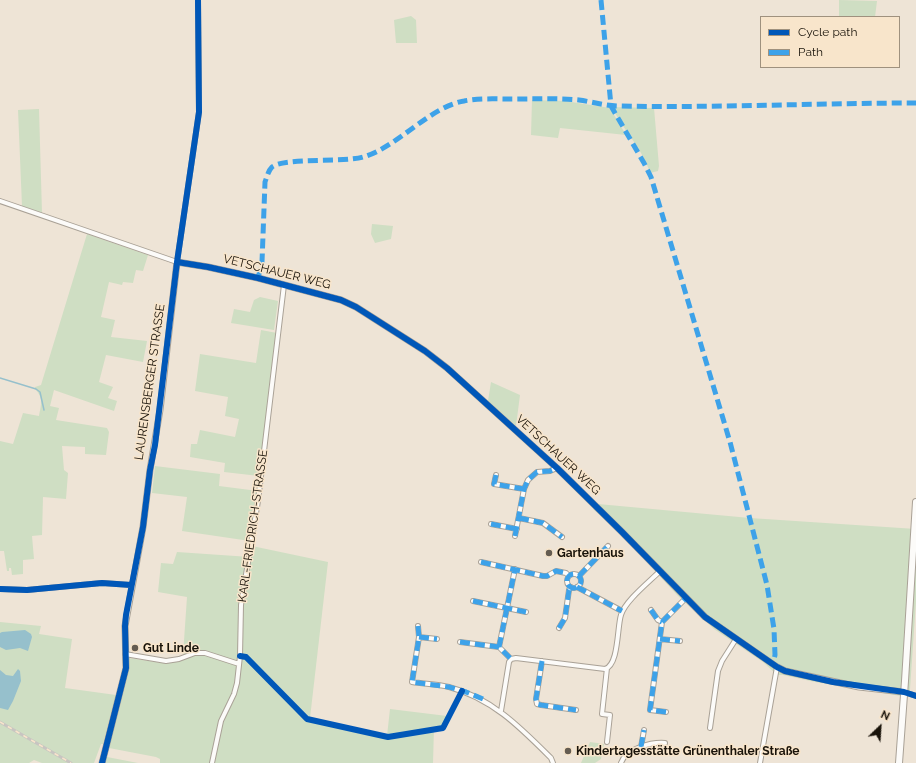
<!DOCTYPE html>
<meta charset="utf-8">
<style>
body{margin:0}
#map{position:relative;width:916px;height:763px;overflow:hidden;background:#eee4d6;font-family:Raleway,sans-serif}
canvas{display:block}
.legend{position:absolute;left:760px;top:16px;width:140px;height:52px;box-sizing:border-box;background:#f8e5cb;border:1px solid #9f917e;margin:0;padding:5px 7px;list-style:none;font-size:12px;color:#19130a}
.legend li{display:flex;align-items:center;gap:8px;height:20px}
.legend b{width:20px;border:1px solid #9f917e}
.north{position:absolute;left:860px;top:707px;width:40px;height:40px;-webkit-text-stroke:3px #f8e5cb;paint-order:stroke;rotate:25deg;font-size:11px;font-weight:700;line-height:16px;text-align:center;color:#19130a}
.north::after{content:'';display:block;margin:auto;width:14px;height:18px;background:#19130a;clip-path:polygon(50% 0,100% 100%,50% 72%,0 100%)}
</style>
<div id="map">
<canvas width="916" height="763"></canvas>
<ul class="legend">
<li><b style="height:5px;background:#0057b8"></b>Cycle path</li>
<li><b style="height:5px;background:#3da2e9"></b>Path</li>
</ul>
<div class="north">N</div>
</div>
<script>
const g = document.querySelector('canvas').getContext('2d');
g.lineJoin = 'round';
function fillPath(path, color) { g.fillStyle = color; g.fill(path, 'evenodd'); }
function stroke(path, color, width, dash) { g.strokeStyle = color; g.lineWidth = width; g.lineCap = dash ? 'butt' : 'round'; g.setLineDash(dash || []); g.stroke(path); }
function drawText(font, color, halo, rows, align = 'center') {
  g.font = font + ' Raleway,sans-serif'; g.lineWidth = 3; g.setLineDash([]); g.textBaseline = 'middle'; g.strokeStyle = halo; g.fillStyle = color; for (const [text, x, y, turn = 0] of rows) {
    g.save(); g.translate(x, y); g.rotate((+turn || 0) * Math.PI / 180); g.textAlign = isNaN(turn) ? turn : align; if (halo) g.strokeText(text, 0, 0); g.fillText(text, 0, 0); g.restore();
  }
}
fillPath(new Path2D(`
 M 839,0 L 877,1 L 875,17 L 839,17 Z
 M 411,16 L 416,20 L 417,43 L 396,43 L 394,20 Z
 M 532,100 L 565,101 L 610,108 L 626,135 L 560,128 L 558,138 L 531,135 Z
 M 612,107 L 654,108 L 659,166 L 658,171 L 650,173 C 643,149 623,130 612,107 Z
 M 39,109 L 42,213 L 22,206 L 18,110 Z
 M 372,224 L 393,226 L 391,239 L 375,243 L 371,234 Z
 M 87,234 L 148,255 L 143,271 L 136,270 L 133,283 L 123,282 L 122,285 L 109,282 L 101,317 L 115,320 L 111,337 L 147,341 L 143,362 L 106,355 L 99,382 L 113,387 L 108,398 L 117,401 L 114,411 L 54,390 L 50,406 L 59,408 L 56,420 L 107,428 L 109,432 L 106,455 L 85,454 L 85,447 L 62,446 L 64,470 L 68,473 L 66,499 L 43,497 L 42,535 L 32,536 L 34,559 L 23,560 L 23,574 L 12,575 L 11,568 L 9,568 L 9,571 L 7,571 L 4,551 L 0,551 L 0,441 L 13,444 L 23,413 L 39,416 C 41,405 44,398 35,389 L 35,387 L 41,385 Z
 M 260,297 L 278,301 L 274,330 L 231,323 L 234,309 L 250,312 L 254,300 Z
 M 261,330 L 277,333 L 259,476 L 224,472 L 225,463 L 190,457 L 191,444 L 197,444 L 200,430 L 235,437 L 239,419 L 225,416 L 228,397 L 195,391 L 200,354 L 256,363 Z
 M 491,382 L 520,395 L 516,426 L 488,401 Z
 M 155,466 L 220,474 L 219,486 L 258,491 L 250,541 L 182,531 L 187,497 L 152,493 Z
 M 598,504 L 750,518 L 916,529 L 916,601 L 910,689 L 907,697 L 815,682 L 783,675 L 777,675 L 763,662 L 714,629 L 677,595 L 620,533 L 593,509 Z
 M 252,546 L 328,562 L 310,718 L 387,736 L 390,709 L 447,716 L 444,722 L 446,722 L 443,727 L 434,728 L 433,763 L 160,763 L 160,759 L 156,757 L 109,748 L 128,674 L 129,658 L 162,663 L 179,661 L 183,655 L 187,597 L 158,592 L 161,563 L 173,564 L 177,552 L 250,557 Z
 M 0,622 L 41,626 L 39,634 L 72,639 L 65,688 L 116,695 L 103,744 L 101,744 L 94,763 L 42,763 L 34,760 L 29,763 L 0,763 Z
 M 590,742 L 604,744 L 601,759 L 595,763 L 581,763 Z
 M 107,757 L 138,763 L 105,763 Z`), '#cfdec3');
fillPath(new Path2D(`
 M 25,630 L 31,634 L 32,637 L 28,651 L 20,648 L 6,650 L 0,647 L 0,633 L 2,632 Z
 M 18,669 L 20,671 L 21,681 L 13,701 L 8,710 L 0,708 L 0,670 L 6,675 L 13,676 Z`), '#96c0cc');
stroke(new Path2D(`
 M 0,378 L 36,389 L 40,392 L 44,410`), '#96c0cc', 1.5);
const minor = new Path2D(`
 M 0,201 L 177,262 L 199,112 L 198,0
 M 496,475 L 494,484 L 524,489
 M 519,518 L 543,523 L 562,537
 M 491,524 L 517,529
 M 515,536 L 524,489 L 528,480 L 537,472 L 550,471 L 557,468
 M 481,562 L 543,576 L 547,576 L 556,571 L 566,573 L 569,576
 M567 581a7 7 0 1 1 14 0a7 7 0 1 1-14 0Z
 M 579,576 L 608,546
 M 577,587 L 622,611
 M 0,589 L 27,590 L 102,583 L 131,585
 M 473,601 L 526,612
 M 651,610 L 658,620 L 662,622
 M 418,626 L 419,637 L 412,682 C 424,684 437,684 449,687 C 492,698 521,728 551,758 L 553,763
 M 559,628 L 565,618 L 569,590 L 571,587
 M 419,637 L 437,639
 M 660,639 L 680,641
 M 460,642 L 499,647 L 511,659
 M 499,647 L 515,569
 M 125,654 L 166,661 L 179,659 L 195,653 L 205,653 L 239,664
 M 542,661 L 536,699 L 537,704 L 541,705 L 576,710
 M 904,692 L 916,696
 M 501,711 L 509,662 L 511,659 L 516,658 L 605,669 C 619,665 617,627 621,615 C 625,601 649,582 660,571
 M 666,712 L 650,710 L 662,622 L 686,598
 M 710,728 L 718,671 L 722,661 L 736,639
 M 607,742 L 610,715 L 602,714 L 607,668
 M 641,747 L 644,730
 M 212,763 L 221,721 L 234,694 L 237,683 L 240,656 L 241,605 L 258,501 L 284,285
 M 621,763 C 626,748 652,742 665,743
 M 760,763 L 777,667`);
const tertiary = new Path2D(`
 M 102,763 L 126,668 L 125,626 L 143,527 L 150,470 L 160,410 L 177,262 L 208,267 L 258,278 L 341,300 L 356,307 L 425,351 L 447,368 L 557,468 L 622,532 L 705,617 L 777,667 L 785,671 L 859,687 L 904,692`);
const secondary = new Path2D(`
 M 899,763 L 905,681 L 916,502`);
stroke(minor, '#a9a196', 6);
stroke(tertiary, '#a9a196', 7);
stroke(secondary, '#a9a196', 8);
stroke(minor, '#fcfbf9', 4);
stroke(tertiary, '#fcfbf9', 5);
stroke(secondary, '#fcfbf9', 6);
const rail = new Path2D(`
 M 0,722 L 71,763`);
stroke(rail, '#c8c5c1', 3);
stroke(rail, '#f8e5cb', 1.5, [4.5]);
stroke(new Path2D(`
 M 601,0 L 611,106 L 644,163 L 651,177 L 730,442 L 767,585 L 774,629 L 775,655 L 773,664
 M 258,278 L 262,262 L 265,182 C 267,177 268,171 272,167 C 286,157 342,163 363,157 C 398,147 429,107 464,101 C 479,98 496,99 511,99 C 534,99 557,98 579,100 C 593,102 606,106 620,106 C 719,108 817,103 916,103
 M 496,475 L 494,484 L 524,489
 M 519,518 L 543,523 L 562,537
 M 491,524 L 517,529
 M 515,536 L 524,489 L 528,480 L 537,472 L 550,471 L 557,468
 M 481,562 L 543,576 L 547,576 L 556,571 L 566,573 L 569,576
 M567 581a7 7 0 1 1 14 0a7 7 0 1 1-14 0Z
 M 579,576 L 608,546
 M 577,587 L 622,611
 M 473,601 L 526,612
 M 651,610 L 658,620 L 662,622
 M 418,626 L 419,637 L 412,682 L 449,687 L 466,692 L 483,699
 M 559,628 L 565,618 L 569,590 L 571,587
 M 419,637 L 437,639
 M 660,639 L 680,641
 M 460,642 L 499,647 L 511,659
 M 499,647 L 515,569
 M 542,661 L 536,699 L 537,704 L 541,705 L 576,710
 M 666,712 L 650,710 L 662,622 L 686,598
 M 641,747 L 644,730`), '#3da2e9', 5, [10, 5]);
stroke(new Path2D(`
 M 177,262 L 208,267 L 258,278 L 341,300 L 356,307 L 425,351 L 447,368 L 557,468 L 622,532 L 705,617 L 777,667 L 785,671 L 833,682 L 904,692 L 916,696
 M 0,589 L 27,590 L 102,583 L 131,585
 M 240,656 L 246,657 L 307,719 L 388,737 L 443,728 L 462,691
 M 102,763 L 126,668 L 125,626 L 126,615 L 143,527 L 150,470 L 155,445 L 177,262 L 199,112 L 198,0`), '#0057b8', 6);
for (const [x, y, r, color] of [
 [549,553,4,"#645c51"],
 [135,648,4,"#645c51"],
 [568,751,4,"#645c51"]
]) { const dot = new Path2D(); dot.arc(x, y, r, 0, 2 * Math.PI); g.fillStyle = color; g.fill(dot); stroke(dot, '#f8e5cb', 1.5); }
drawText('12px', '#19130a', '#f8e5cb', [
 ["VETSCHAUER WEG",277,272,14],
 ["LAURENSBERGER STRASSE",150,382,-82],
 ["VETSCHAUER WEG",558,455,43],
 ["KARL-FRIEDRICH-STRASSE",253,526,-82]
]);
drawText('bold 12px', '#19130a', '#f8e5cb', [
 ["Gartenhaus",557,553],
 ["Gut Linde",143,648],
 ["Kindertagesstätte Grünenthaler Straße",576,751]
], 'left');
</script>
